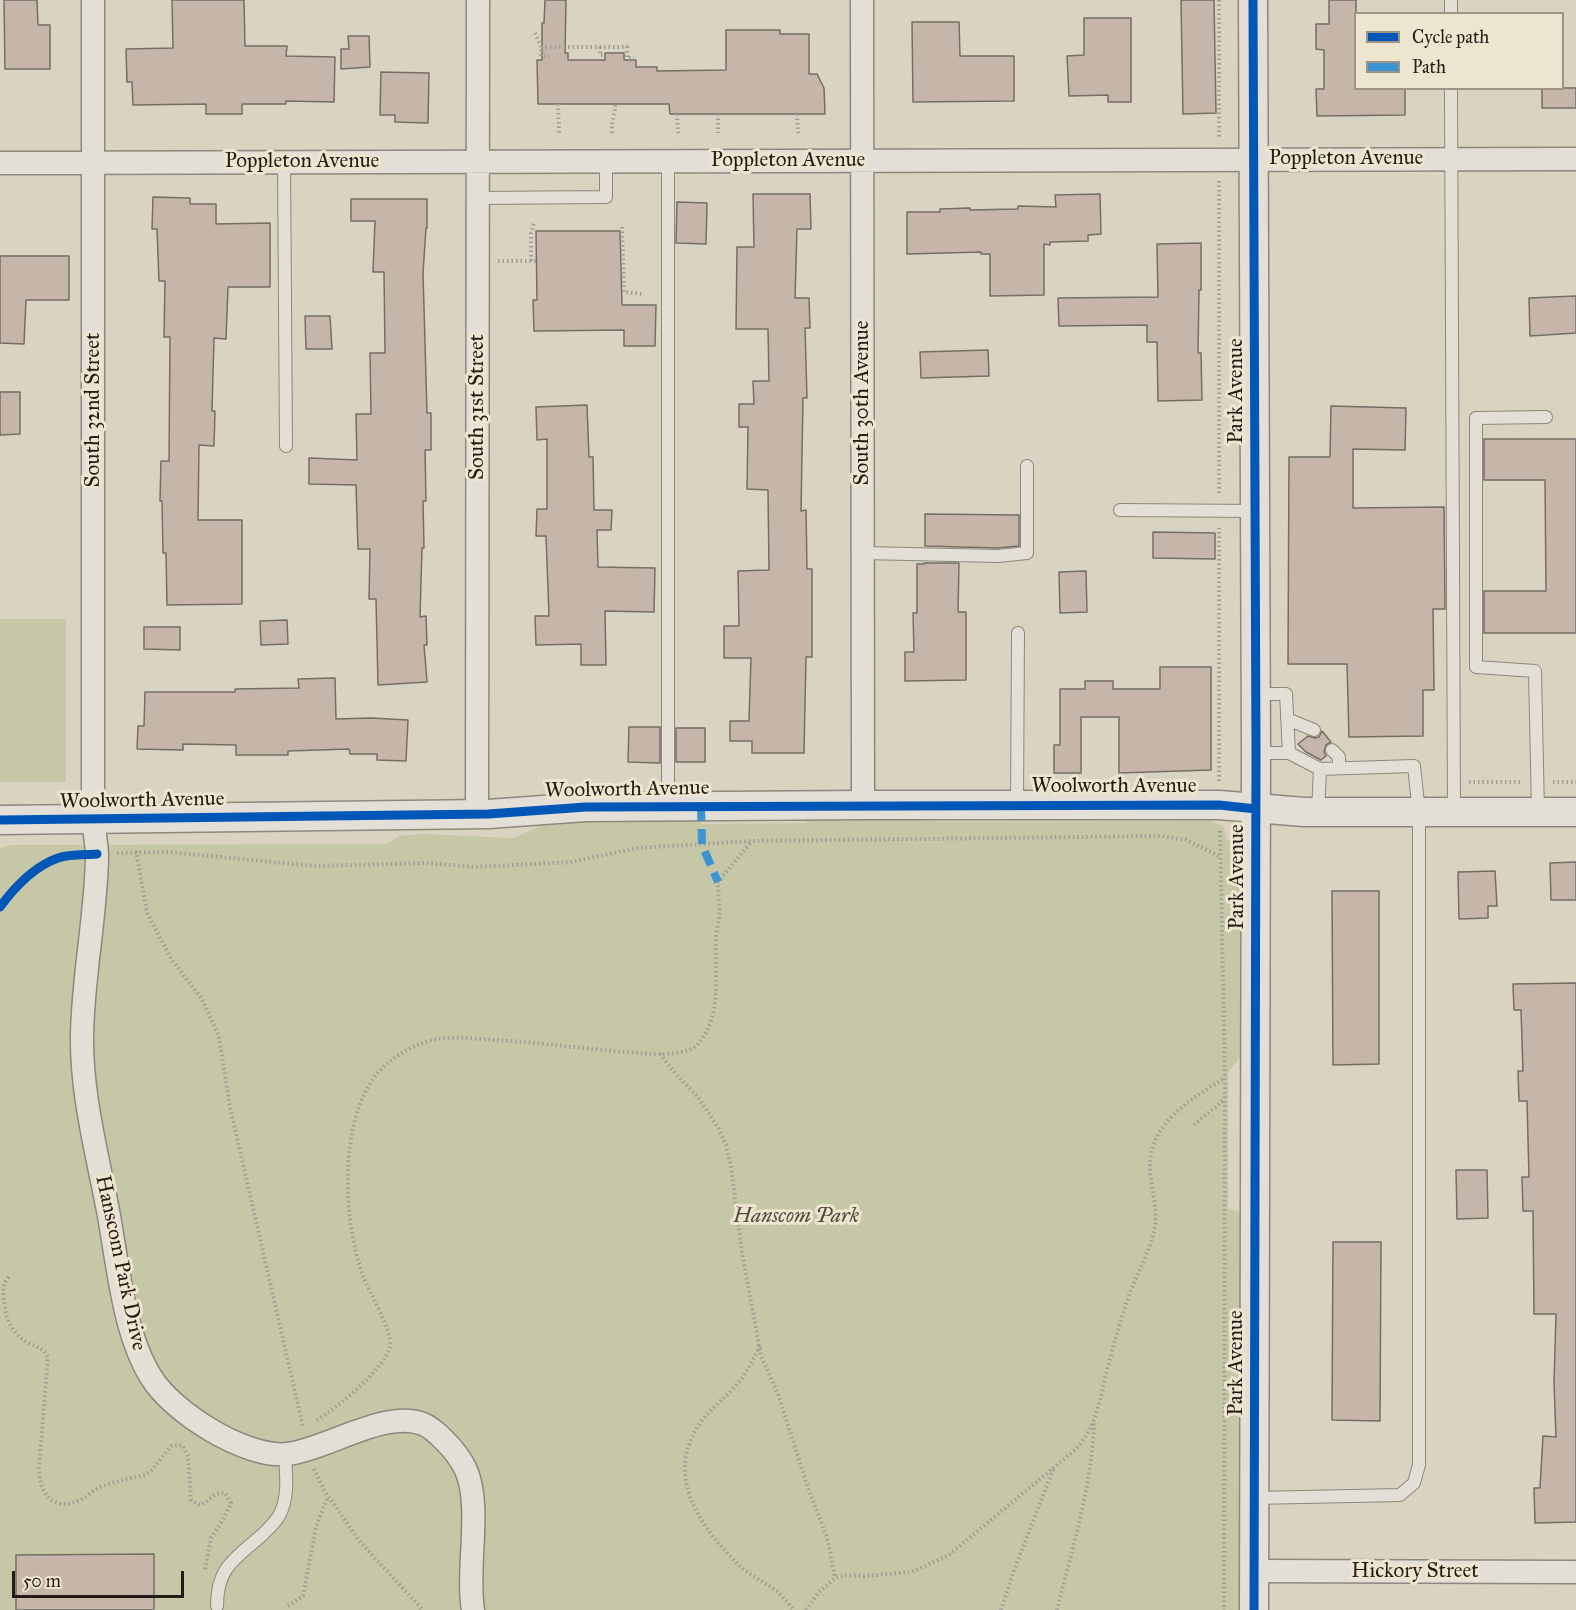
<!DOCTYPE html>
<style>
body{margin:0}
#map{position:relative;width:1576px;height:1610px;overflow:hidden;background:#dad3c2;font-family:"IM FELL Great Primer",serif}
canvas{display:block}
.legend{position:absolute;left:1354px;top:12px;width:210px;height:78px;box-sizing:border-box;background:#eee5d1;border:2px solid #9e9486;margin:0;padding:8px 10px;list-style:none;font-size:18px;color:#251a15}
.legend li{display:flex;align-items:center;gap:12px;height:30px}
.legend b{width:30px;border:2px solid #9e9486}
.scale{position:absolute;left:12px;top:1571px;width:172px;height:27px;box-sizing:border-box;border:3px solid #251a15;border-top:0;padding-left:8px;font-size:18px;line-height:21px;white-space:nowrap;color:#251a15;-webkit-text-stroke:4px #eee5d1;paint-order:stroke}
</style>
<div id="map">
<canvas width="1576" height="1610"></canvas>
<ul class="legend">
<li><b style="height:8px;background:#0057b8"></b>Cycle path</li>
<li><b style="height:8px;background:#3b94d3"></b>Path</li>
</ul>
<div class="scale">50 m</div>
</div>
<script>
const g = document.querySelector('canvas').getContext('2d');
g.lineJoin = 'round';
function fillPath(path, color) { g.fillStyle = color; g.fill(path, 'evenodd'); }
function stroke(path, color, width, dash) { g.strokeStyle = color; g.lineWidth = width; g.lineCap = dash ? 'butt' : 'round'; g.setLineDash(dash || []); g.stroke(path); }
function drawText(font, color, halo, rows, align = 'center') {
  g.font = font + ' "IM FELL Great Primer",serif'; g.lineWidth = 6; g.setLineDash([]); g.textBaseline = 'middle'; g.strokeStyle = halo; g.fillStyle = color; for (const [text, x, y, turn = 0] of rows) {
    g.save(); g.translate(x, y); g.rotate((+turn || 0) * Math.PI / 180); g.textAlign = isNaN(turn) ? turn : align; if (halo) g.strokeText(text, 0, 0); g.fillText(text, 0, 0); g.restore();
  }
}
fillPath(new Path2D(`
 M 0,619 L 66,619 L 66,782 L 0,782 Z
 M 586,814 L 698,819 L 702,824 L 806,823 L 809,818 L 911,818 L 939,822 L 1211,821 L 1224,827 L 1227,839 L 1234,844 L 1244,866 L 1244,1026 L 1240,1058 L 1228,1072 L 1228,1209 L 1240,1212 L 1249,1237 L 1244,1610 L 0,1610 L 0,849 L 11,845 L 387,844 L 399,836 L 421,834 L 514,838 L 542,825 L 564,824 Z`), '#c5c7a6');
const building = new Path2D(`
 M 4,0 L 37,0 L 38,25 L 50,25 L 50,69 L 5,69 Z
 M 172,0 L 244,0 L 245,46 L 287,46 L 286,56 L 335,57 L 334,102 L 286,101 L 286,104 L 242,104 L 242,114 L 206,114 L 206,104 L 133,105 L 132,82 L 127,82 L 126,49 L 173,48 Z
 M 545,0 L 566,0 L 565,53 L 568,53 L 568,60 L 605,60 L 605,53 L 624,53 L 624,60 L 636,60 L 636,67 L 657,67 L 657,71 L 726,70 L 726,30 L 780,30 L 780,34 L 809,34 L 809,74 L 817,74 L 824,88 L 825,114 L 670,114 L 669,104 L 538,104 L 537,60 L 542,60 L 542,23 L 544,23 Z
 M 1181,0 L 1214,0 L 1216,113 L 1183,114 Z
 M 1329,0 L 1356,0 L 1356,88 L 1405,88 L 1405,115 L 1317,116 L 1316,89 L 1324,89 L 1324,50 L 1316,49 L 1316,24 L 1329,24 Z
 M 1084,18 L 1131,18 L 1131,102 L 1108,102 L 1108,95 L 1069,96 L 1067,56 L 1084,55 Z
 M 912,22 L 959,22 L 960,56 L 1014,56 L 1014,101 L 913,102 Z
 M 348,36 L 369,36 L 370,67 L 341,69 L 341,49 L 349,49 Z
 M 381,72 L 429,73 L 428,123 L 395,122 L 395,115 L 380,115 Z
 M 1542,88 L 1576,88 L 1576,108 L 1542,108 Z
 M 753,194 L 810,194 L 811,229 L 797,229 L 795,298 L 809,298 L 810,328 L 805,328 L 807,398 L 803,398 L 801,511 L 806,510 L 807,569 L 812,569 L 812,657 L 806,657 L 804,753 L 752,753 L 752,741 L 730,741 L 730,721 L 749,721 L 751,658 L 724,658 L 724,626 L 739,626 L 738,571 L 769,570 L 768,490 L 747,489 L 748,427 L 739,427 L 739,404 L 754,404 L 753,381 L 769,381 L 768,329 L 736,329 L 737,247 L 754,247 Z
 M 1100,194 L 1101,234 L 1088,235 L 1088,241 L 1050,242 L 1050,245 L 1044,244 L 1044,295 L 990,296 L 990,254 L 981,254 L 981,252 L 907,254 L 907,212 L 940,212 L 940,209 L 970,208 L 970,210 L 1018,209 L 1018,206 L 1056,207 L 1055,195 Z
 M 153,197 L 190,198 L 190,204 L 216,204 L 216,224 L 270,223 L 270,287 L 228,287 L 226,339 L 214,338 L 212,411 L 215,411 L 214,446 L 199,445 L 198,520 L 242,520 L 242,604 L 167,605 L 166,553 L 163,553 L 162,501 L 160,501 L 161,461 L 169,461 L 170,337 L 164,337 L 165,281 L 159,281 L 157,229 L 152,229 Z
 M 351,199 L 427,199 L 427,228 L 426,228 L 423,273 L 427,413 L 431,413 L 431,450 L 425,450 L 426,501 L 423,501 L 424,548 L 422,548 L 420,617 L 426,616 L 427,645 L 424,645 L 427,682 L 378,685 L 376,599 L 369,599 L 370,549 L 358,549 L 356,485 L 309,484 L 309,458 L 357,460 L 356,414 L 371,414 L 370,353 L 385,353 L 384,272 L 373,272 L 375,221 L 351,221 Z
 M 677,202 L 707,203 L 706,244 L 676,243 Z
 M 536,231 L 620,231 L 622,305 L 656,305 L 655,346 L 624,346 L 624,330 L 534,331 L 533,300 L 537,300 Z
 M 1201,243 L 1201,290 L 1199,290 L 1198,353 L 1201,353 L 1202,400 L 1158,401 L 1157,342 L 1147,342 L 1147,325 L 1059,326 L 1058,298 L 1158,297 L 1157,244 Z
 M 0,256 L 69,256 L 69,300 L 26,300 L 24,344 L 0,343 Z
 M 1576,296 L 1576,333 L 1530,336 L 1529,298 Z
 M 305,316 L 330,316 L 332,349 L 306,349 Z
 M 988,350 L 989,376 L 921,378 L 920,352 Z
 M 0,392 L 20,392 L 20,434 L 0,435 Z
 M 587,405 L 589,457 L 593,457 L 594,510 L 612,510 L 611,530 L 597,530 L 598,567 L 655,568 L 654,612 L 605,611 L 606,665 L 581,665 L 581,644 L 536,645 L 535,616 L 549,616 L 546,536 L 536,536 L 537,509 L 547,509 L 547,439 L 537,440 L 536,407 Z
 M 1331,406 L 1406,408 L 1405,450 L 1353,449 L 1353,508 L 1444,507 L 1445,609 L 1433,609 L 1434,690 L 1423,690 L 1423,736 L 1349,737 L 1347,664 L 1288,664 L 1289,457 L 1330,457 Z
 M 1484,439 L 1576,439 L 1576,633 L 1484,633 L 1484,591 L 1546,591 L 1545,480 L 1484,480 Z
 M 925,514 L 1019,515 L 1019,546 L 998,548 L 925,546 Z
 M 1153,532 L 1215,533 L 1215,559 L 1153,558 Z
 M 924,563 L 959,563 L 958,612 L 966,612 L 966,680 L 905,681 L 905,652 L 914,652 L 913,613 L 917,613 L 917,564 L 924,564 Z
 M 1086,571 L 1087,612 L 1060,613 L 1059,572 Z
 M 287,620 L 288,644 L 261,645 L 260,621 Z
 M 144,627 L 180,627 L 180,650 L 144,649 Z
 M 1160,667 L 1211,667 L 1211,770 L 1119,773 L 1119,717 L 1081,717 L 1081,773 L 1054,773 L 1054,745 L 1060,745 L 1060,689 L 1085,689 L 1085,681 L 1113,681 L 1113,689 L 1160,689 Z
 M 335,678 L 336,719 L 371,718 L 408,720 L 406,761 L 377,760 L 377,754 L 350,754 L 349,749 L 288,751 L 288,755 L 236,755 L 236,745 L 183,744 L 183,750 L 137,749 L 138,726 L 144,726 L 145,692 L 235,692 L 235,689 L 299,688 L 298,679 Z
 M 629,727 L 660,727 L 660,763 L 628,762 Z
 M 676,728 L 705,728 L 705,762 L 676,762 Z
 M 1322,731 L 1331,742 L 1326,745 L 1324,752 L 1326,756 L 1321,760 L 1306,752 L 1298,744 L 1308,736 L 1315,738 L 1319,737 Z
 M 1576,862 L 1576,900 L 1551,900 L 1550,863 Z
 M 1495,871 L 1497,906 L 1488,906 L 1488,918 L 1459,919 L 1458,872 Z
 M 1332,891 L 1379,891 L 1379,1064 L 1333,1065 Z
 M 1576,983 L 1576,1522 L 1535,1523 L 1534,1488 L 1540,1488 L 1543,1436 L 1556,1437 L 1554,1383 L 1556,1314 L 1534,1314 L 1533,1211 L 1523,1211 L 1522,1177 L 1529,1177 L 1527,1101 L 1519,1101 L 1518,1071 L 1523,1071 L 1521,1010 L 1514,1010 L 1513,984 Z
 M 1456,1170 L 1487,1170 L 1488,1218 L 1457,1219 Z
 M 1333,1242 L 1381,1242 L 1380,1421 L 1332,1420 Z
 M 154,1554 L 154,1610 L 16,1610 L 16,1555 Z`);
fillPath(building, '#c6b6aa');
stroke(building, '#746e66', 1.5);
const service = new Path2D(`
 M 1451,0 L 1451,14
 M 1451,88 L 1454,813
 M 668,161 L 668,807
 M 284,162 L 286,446
 M 478,198 L 606,197 L 606,161
 M 1120,510 L 1255,511
 M 863,553 L 998,556 L 1027,553 L 1027,466
 M 1255,694 L 1286,694 L 1289,753 L 1256,753
 M 1287,719 L 1314,730
 M 1332,750 L 1339,757 L 1339,768
 M 1289,753 L 1320,769
 M 1017,805 L 1018,633
 M 1538,812 L 1535,671 L 1476,667 L 1476,418 L 1546,417
 M 1254,1498 L 1400,1495 L 1414,1483 L 1419,1465 L 1419,812 L 1414,766 L 1320,769 L 1318,812
 M 217,1606 C 217,1567 235,1559 262,1535 C 268,1529 276,1522 280,1514 C 289,1496 286,1474 285,1455`);
const minor = new Path2D(`
 M 93,0 L 93,819 C 94,832 97,844 97,857 C 96,916 83,975 82,1035 C 81,1095 98,1157 109,1216 C 118,1266 124,1334 151,1377 C 172,1412 246,1459 288,1454 C 327,1449 386,1409 423,1424 C 431,1427 438,1434 444,1440 C 453,1449 461,1459 466,1470 C 482,1507 466,1568 473,1610
 M 862,0 L 863,805
 M 0,163 L 1576,159
 M 477,814 L 478,0
 M 1254,1571 L 1576,1572`);
const tertiary = new Path2D(`
 M 1253,0 L 1256,753 L 1254,1610
 M 0,820 L 488,814 L 586,807 L 863,805 L 1219,805 L 1304,812 L 1576,812`);
stroke(service, '#8d877d', 14);
stroke(minor, '#8d877d', 25);
stroke(tertiary, '#8d877d', 31);
stroke(new Path2D(`
 M 1219,0 L 1219,139
 M 535,33 L 541,47 L 541,56 L 549,56
 M 541,47 L 627,47 L 627,58 L 634,58
 M 600,47 L 600,55 L 605,55
 M 558,104 L 559,134
 M 677,114 L 678,133
 M 718,114 L 718,133
 M 797,114 L 798,133
 M 612,133 C 611,120 615,115 615,104
 M 622,227 L 624,292 L 642,294
 M 498,261 L 537,261
 M 531,261 L 531,233 L 534,223
 M 1219,493 L 1219,180
 M 1219,781 L 1219,528
 M 1469,782 L 1522,782
 M 1553,782 L 1576,782
 M 1220,831 L 1225,1078 L 1224,1610
 M 136,851 L 147,913 L 172,960 L 202,999 L 219,1037 L 230,1107 L 303,1427
 M 117,853 L 169,852 L 314,866 L 428,863 L 475,867 L 571,862 L 637,848 L 752,841 L 1162,836 L 1186,840 L 1221,857
 M 660,1054 L 673,1071 L 698,1097 L 719,1129 L 726,1145 L 731,1167 L 742,1252 L 761,1356 L 778,1394 L 808,1488 L 827,1537 L 835,1578
 M 1194,1125 L 1225,1099
 M 9,1277 C 2,1283 3,1292 4,1300 C 6,1319 11,1334 29,1343 C 38,1347 43,1349 48,1357 L 39,1468 C 39,1493 53,1513 80,1500 C 87,1497 92,1491 100,1487 C 114,1482 130,1478 145,1475 L 151,1471 L 171,1446 L 182,1445 L 188,1456 L 191,1500 L 200,1505 C 210,1501 213,1492 225,1493 L 231,1503 L 222,1521 L 211,1538 L 205,1570
 M 760,1346 C 754,1357 749,1368 742,1378 C 730,1394 713,1406 701,1422 C 662,1475 701,1529 741,1567 C 752,1577 767,1583 779,1593 C 784,1598 789,1604 794,1610
 M 317,1420 C 336,1409 385,1368 390,1347 C 393,1331 369,1292 363,1276 C 342,1218 336,1104 389,1062 C 403,1051 420,1042 437,1039 C 456,1036 477,1039 496,1040 C 550,1043 605,1052 658,1054 C 669,1054 689,1053 697,1045 C 724,1016 714,970 716,936 C 716,930 719,924 719,918 C 720,906 718,893 718,882 L 751,842
 M 314,1469 L 324,1490 L 360,1542 L 423,1610
 M 288,1606 L 303,1596 L 316,1527 L 328,1496
 M 806,1610 L 819,1592 L 835,1578 L 847,1575 L 864,1576 L 912,1572 L 949,1555 L 1076,1449 C 1097,1426 1100,1398 1107,1370 C 1113,1347 1119,1326 1126,1304 C 1134,1278 1150,1254 1155,1227 C 1158,1208 1151,1188 1150,1168 C 1148,1124 1192,1098 1225,1078
 M 1001,1610 L 1013,1573 L 1054,1467
 M 1057,1610 C 1072,1549 1092,1486 1094,1423`), '#a09d96', 4, [1.5, 3]);
stroke(service, '#e3dfd6', 12);
stroke(minor, '#e3dfd6', 22);
stroke(tertiary, '#e3dfd6', 28);
stroke(new Path2D(`
 M 701,806 L 702,845 L 718,882`), '#3b94d3', 8, [15, 8]);
stroke(new Path2D(`
 M 1253,0 L 1256,753 L 1254,1610
 M 0,820 L 488,814 L 586,807 L 1219,805 L 1256,809
 M 0,907 C 14,888 35,866 58,858 C 70,854 85,855 97,854`), '#0057b8', 9);
drawText('21px', '#251a15', '#eee5d1', [
 ["Poppleton Avenue",1346,159],
 ["Poppleton Avenue",788,161],
 ["Poppleton Avenue",302,162],
 ["Park Avenue",1237,391,-90],
 ["South 30th Avenue",863,403,-90],
 ["South 31st Street",478,407,-90],
 ["South 32nd Street",94,410,-90],
 ["Woolworth Avenue",1114,787],
 ["Woolworth Avenue",627,790,-1],
 ["Woolworth Avenue",142,801,-1],
 ["Park Avenue",1238,877,-90],
 ["Hanscom Park Drive",120,1263,78],
 ["Park Avenue",1237,1363,-90],
 ["Hickory Street",1415,1572]
]);
drawText('italic 21px', '#504b3a', '#eee5d1', [
 ["Hanscom Park",796,1217]
]);
</script>
